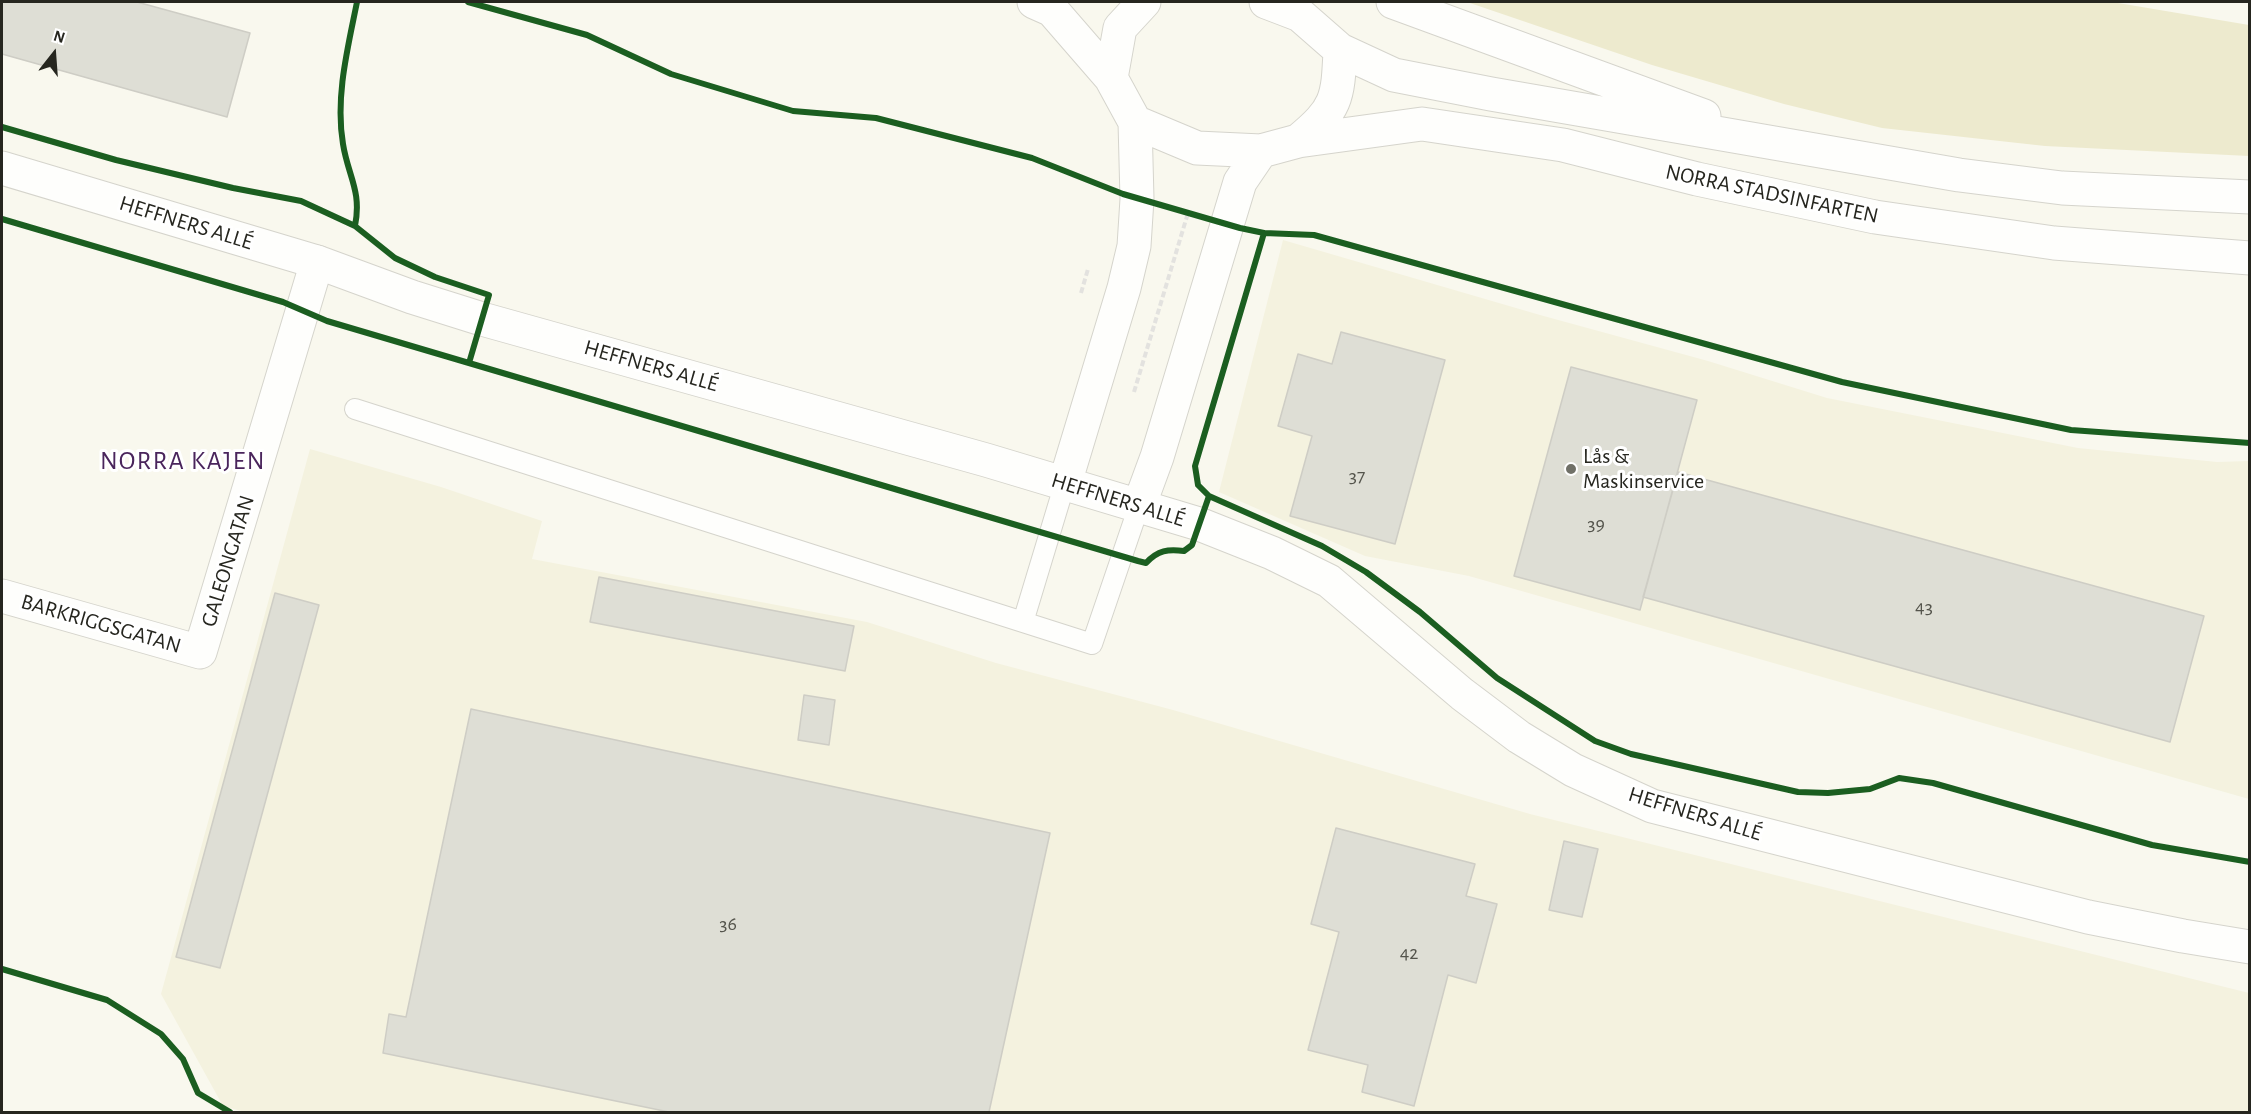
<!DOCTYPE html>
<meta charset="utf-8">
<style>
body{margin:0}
#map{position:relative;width:2251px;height:1114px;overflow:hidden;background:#f9f8ee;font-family:"Alegreya Sans",sans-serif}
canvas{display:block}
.frame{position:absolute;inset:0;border:3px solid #26261f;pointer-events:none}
.north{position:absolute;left:24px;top:24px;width:60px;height:60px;-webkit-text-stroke:4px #fff;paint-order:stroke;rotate:17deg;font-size:16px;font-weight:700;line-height:24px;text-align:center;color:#26261f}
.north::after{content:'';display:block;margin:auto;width:21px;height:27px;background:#26261f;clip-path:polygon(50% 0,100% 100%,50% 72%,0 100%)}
</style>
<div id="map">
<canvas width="2251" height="1114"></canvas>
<div class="frame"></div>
<div class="north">N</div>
</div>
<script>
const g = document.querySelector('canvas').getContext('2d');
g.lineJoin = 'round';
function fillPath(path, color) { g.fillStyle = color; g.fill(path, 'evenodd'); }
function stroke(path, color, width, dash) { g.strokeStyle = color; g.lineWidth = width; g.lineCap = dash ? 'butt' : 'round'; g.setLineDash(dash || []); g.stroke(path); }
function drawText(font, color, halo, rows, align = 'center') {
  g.font = font + ' "Alegreya Sans",sans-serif'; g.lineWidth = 6; g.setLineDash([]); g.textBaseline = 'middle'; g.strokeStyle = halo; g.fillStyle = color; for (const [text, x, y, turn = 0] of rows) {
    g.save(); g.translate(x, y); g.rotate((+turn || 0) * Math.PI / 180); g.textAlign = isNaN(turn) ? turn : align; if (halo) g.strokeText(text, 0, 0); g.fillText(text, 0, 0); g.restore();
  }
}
fillPath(new Path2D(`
 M 1283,240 L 1540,315 L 1708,361 L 1827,398 L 2078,448 L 2217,462 L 2249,461 L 2249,799 L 1469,576 L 1365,556 L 1219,492 Z
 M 310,449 L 441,487 L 542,521 L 532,559 L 867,622 L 996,663 L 1173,710 L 1530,814 L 2249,993 L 2249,1112 L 245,1112 L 223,1106 L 161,994 Z`), '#f4f2df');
fillPath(new Path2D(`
 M 1467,2 L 2112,2 L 2249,25 L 2249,156 L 2045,146 L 1882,128 L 1784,104 L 1652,65 Z`), '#edeace');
const building = new Path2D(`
 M 2,2 L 137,2 L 250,33 L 227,117 L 2,54 Z
 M 1341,332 L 1445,360 L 1395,544 L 1290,516 L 1312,436 L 1278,426 L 1298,354 L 1332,364 Z
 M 1571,367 L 1697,400 L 1640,610 L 1514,576 Z
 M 1678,472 L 2204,616 L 2170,742 L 1643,597 Z
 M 599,577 L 854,626 L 845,671 L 590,622 Z
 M 275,593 L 319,605 L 220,968 L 176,957 Z
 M 804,695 L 835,700 L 829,745 L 798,740 Z
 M 471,709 L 1050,833 L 989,1112 L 669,1112 L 383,1053 L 389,1014 L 406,1017 Z
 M 1336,828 L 1475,864 L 1466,896 L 1497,904 L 1476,983 L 1448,975 L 1414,1106 L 1362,1092 L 1368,1065 L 1308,1050 L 1339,932 L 1311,924 Z
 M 1564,841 L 1598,849 L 1582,917 L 1549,910 Z`);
fillPath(building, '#deded5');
stroke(building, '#cecdc5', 1.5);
const lane = new Path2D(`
 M 355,409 L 1092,644 L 1139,506
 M 1023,622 L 1065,483`);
const street = new Path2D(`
 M 2,596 L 200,652 L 317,262`);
const secondary = new Path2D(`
 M 1034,2 L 1052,10 L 1111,78 L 1135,122 L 1197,148 L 1261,151 L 1298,141 L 1422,124 L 1563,145 L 1697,179 L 1875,217 L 2054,243 L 2250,258
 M 1266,2 L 1300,15 L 1340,50 L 1394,75 L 1491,94 L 1959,175 L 2062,188 L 2250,197
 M 1393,2 L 1704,116
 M 1111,78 L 1120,28 L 1144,2
 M 1298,141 C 1337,109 1338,99 1340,50
 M 2,168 L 317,262 L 412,297 L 482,319 L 986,460 L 1199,524 L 1272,553 L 1329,581 L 1462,694 L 1519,737 L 1573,770 L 1652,806 L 2088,917 L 2183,936 L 2250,947
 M 1065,483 L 1124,288 L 1134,246 L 1137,199 L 1135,122
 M 1139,506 L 1157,457 L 1240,182 L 1261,151`);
stroke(lane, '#d5d4cc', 22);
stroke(street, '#d5d4cc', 35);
stroke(secondary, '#d5d4cc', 35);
stroke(new Path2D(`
 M 1081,293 L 1088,269
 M 1134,392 L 1188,213`), '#e3e2df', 4, [6, 3]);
stroke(lane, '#fefefc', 20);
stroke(street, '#fefefc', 33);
stroke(secondary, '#fefefc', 33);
stroke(new Path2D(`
 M 468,2 L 587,35 L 671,74 L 793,111 L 876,118 L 1032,158 L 1123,194 L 1240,228 L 1264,233 L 1314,235 L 1842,382 L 2071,430 L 2250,443
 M 2,127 L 116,160 L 233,188 L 301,201 L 355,226 L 395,258 L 435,277 L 489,295 L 469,363
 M 2,219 L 283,302 L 327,321 L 1138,561 L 1146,563 C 1158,550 1168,549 1184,551 L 1192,545 L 1209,496
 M 355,226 C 362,191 348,176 343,144 C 335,97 348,47 357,2
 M 1264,233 L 1195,466 L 1198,485 L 1209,496 L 1322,546 L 1366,572 L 1420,612 L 1497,678 L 1595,741 L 1631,754 L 1798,792 L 1828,793 L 1870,789 L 1899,778 L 1933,783 L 2152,845 L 2250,862
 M 2,969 L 107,1000 L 161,1034 L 183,1059 L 198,1093 L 230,1112`), '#1b5e20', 6);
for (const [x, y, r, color] of [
 [1571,469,6,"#707067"]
]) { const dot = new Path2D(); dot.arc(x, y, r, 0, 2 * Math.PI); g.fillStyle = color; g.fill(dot); stroke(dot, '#fff', 2); }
drawText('20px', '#54544c', null, [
 ["37",1357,476],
 ["39",1596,524],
 ["43",1924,607],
 ["36",728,924],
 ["42",1409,953]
]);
drawText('22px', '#26261f', '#fff', [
 ["NORRA STADSINFARTEN",1772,194,12],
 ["HEFFNERS ALLÉ",186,223,17],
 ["HEFFNERS ALLÉ",651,366,16],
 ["HEFFNERS ALLÉ",1118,500,17],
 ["GALEONGATAN",228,561,-73],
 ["BARKRIGGSGATAN",101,624,16],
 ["HEFFNERS ALLÉ",1695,814,17]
]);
drawText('22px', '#26261f', '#fff', [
 ["Lås &",1583,456],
 ["Maskinservice",1583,481]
], 'left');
g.letterSpacing = '1.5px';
drawText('26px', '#4a255c', '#fff', [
 ["NORRA KAJEN",183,461]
]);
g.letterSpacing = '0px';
</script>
